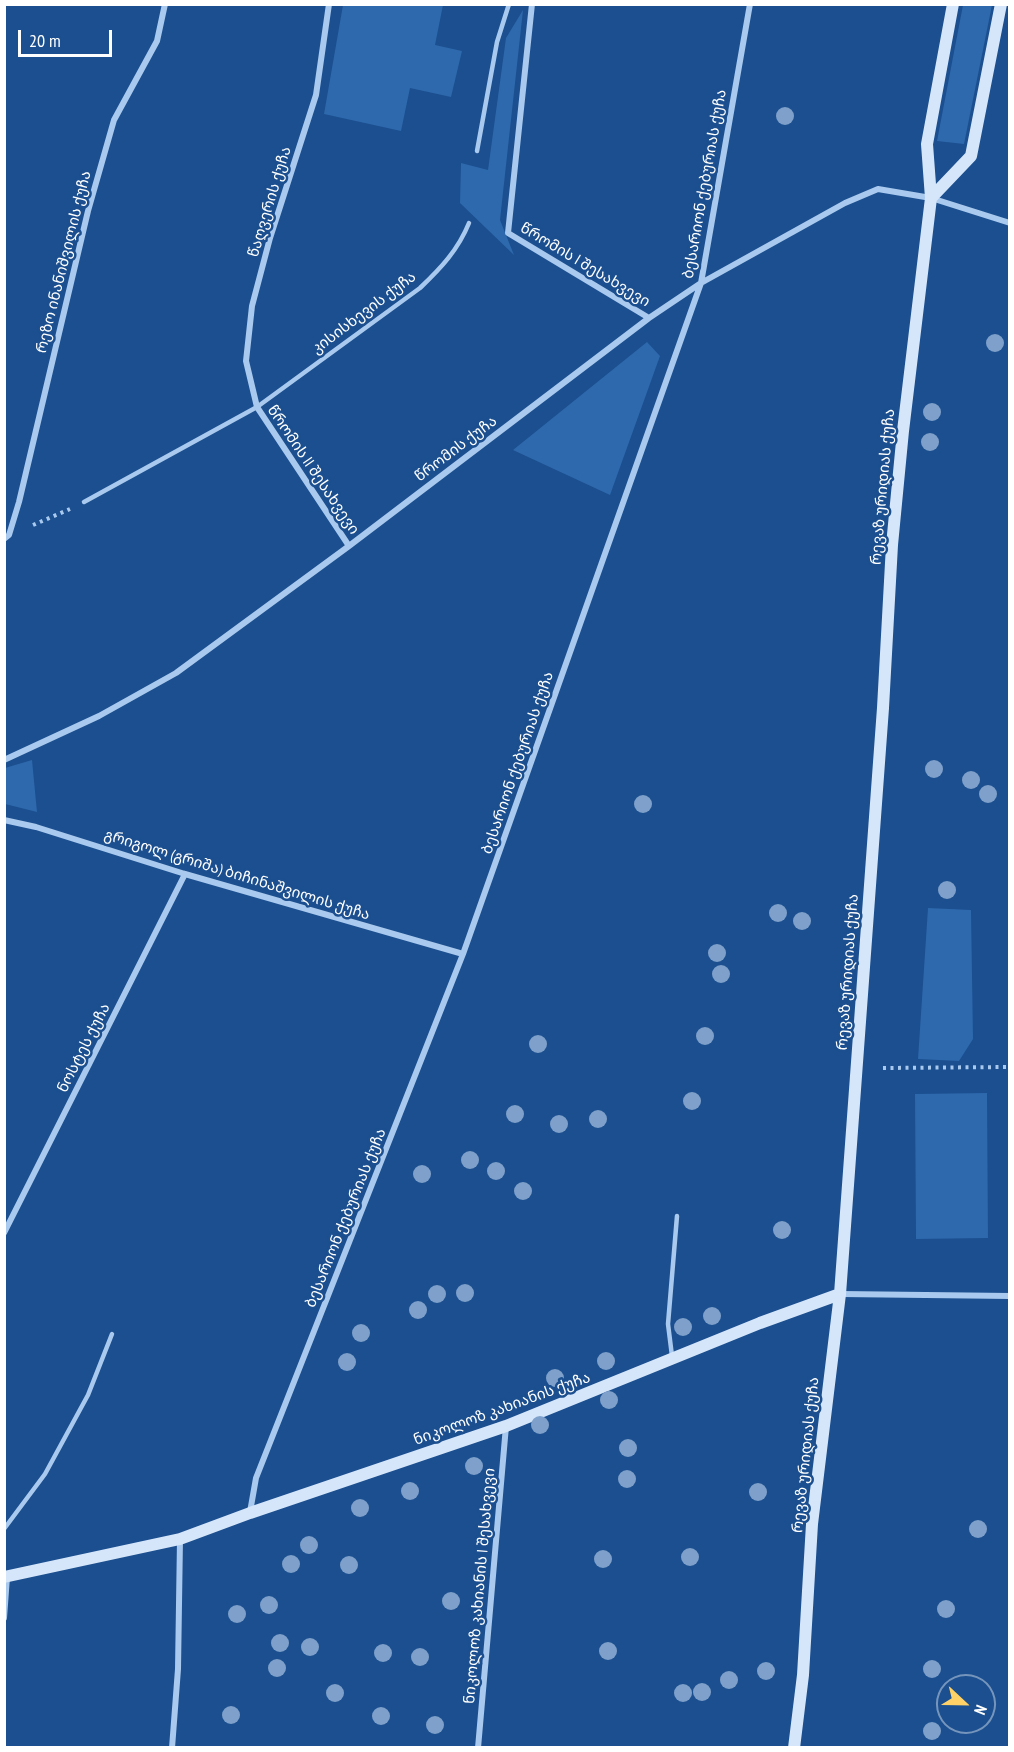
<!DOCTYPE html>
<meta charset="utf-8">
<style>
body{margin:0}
#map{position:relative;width:1014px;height:1752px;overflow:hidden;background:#1b4f8f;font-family:"PT Sans Narrow",sans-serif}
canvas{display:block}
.frame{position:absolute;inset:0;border:6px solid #fff;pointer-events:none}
.north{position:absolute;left:936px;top:1674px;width:60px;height:60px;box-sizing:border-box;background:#1b4f8f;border:2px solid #7695bc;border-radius:50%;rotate:112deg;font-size:16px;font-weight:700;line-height:24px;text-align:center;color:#fff}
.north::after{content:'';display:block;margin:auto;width:21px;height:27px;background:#ffd166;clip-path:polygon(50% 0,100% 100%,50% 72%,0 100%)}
.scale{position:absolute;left:18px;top:30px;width:94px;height:27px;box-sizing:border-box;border:3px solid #fff;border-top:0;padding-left:8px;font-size:18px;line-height:21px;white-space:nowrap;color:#fff;-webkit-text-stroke:4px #1b4f8f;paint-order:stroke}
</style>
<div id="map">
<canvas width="1014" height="1752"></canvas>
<div class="frame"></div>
<div class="north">N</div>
<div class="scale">20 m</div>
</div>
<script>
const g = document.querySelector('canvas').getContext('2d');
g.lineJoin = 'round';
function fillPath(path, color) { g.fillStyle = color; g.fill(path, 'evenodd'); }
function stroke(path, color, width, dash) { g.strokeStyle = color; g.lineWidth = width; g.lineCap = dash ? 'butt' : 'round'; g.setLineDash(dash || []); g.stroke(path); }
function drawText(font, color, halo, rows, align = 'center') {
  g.font = font + ' "PT Sans Narrow","Noto Sans Georgian",sans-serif'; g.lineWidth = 5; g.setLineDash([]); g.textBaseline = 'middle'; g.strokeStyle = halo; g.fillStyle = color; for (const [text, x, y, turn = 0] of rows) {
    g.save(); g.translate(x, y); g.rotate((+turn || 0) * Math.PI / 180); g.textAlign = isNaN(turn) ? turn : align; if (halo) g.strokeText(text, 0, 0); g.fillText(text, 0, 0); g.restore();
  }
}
fillPath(new Path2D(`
 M 343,5 L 443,5 L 435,45 L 462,51 L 451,97 L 410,88 L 401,131 L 324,114 Z
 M 963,5 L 992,5 L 964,144 L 937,141 Z
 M 523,10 L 500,220 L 514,255 L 460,203 L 461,163 L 488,170 L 506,38 Z
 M 647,342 L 660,356 L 610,495 L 513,450 Z
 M 32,760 L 37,812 L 5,804 L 5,768 Z
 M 928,908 L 971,910 L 973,1039 L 959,1061 L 918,1059 Z
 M 987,1093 L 988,1238 L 916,1239 L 915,1094 Z`), '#2e69ad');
stroke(new Path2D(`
 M 33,525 L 70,509
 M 883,1068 L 1007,1067`), '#a9c9ee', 4, [3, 4.5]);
stroke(new Path2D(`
 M 477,151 L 497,42 L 509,4
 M 84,502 L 257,407 L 420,288 C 441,268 458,250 469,223
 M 672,1356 L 668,1324 L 677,1216
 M 4,1529 L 45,1474 L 88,1395 L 112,1334`), '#a9c9ee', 4.5);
stroke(new Path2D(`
 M 329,4 L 316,95 L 270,238 L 252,306 L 246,361 L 257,407 L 349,546
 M 532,4 L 508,233 L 649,318
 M 4,539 L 9,535 L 19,502 L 88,211 L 114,120 L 157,41 L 165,4
 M 4,760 L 99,716 L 176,673 L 349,546 L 649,318 L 701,283 L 845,203 L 878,189 L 931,198 L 1010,223
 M 4,820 L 36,827 L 185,874 L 463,954
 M 4,1233 L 185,874
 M 841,1294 L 1010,1296
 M 250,1512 L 256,1478 L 463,954 L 701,283 L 750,4
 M 4,1618 L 7,1577
 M 172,1748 L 178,1669 L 180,1539
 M 478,1748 L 506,1426`), '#a9c9ee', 6);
stroke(new Path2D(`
 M 931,198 L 971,156 L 1001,4
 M 4,1577 L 180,1539 L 250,1513 L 506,1426 L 760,1323 L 840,1294
 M 794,1748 L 803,1675 L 812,1524 L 840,1294 L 883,708 L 892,545 L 903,431 L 931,198 L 927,144 L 953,4`), '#d6e6fa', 12);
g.fillStyle = '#7ea0ca';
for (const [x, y] of [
 [785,116],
 [995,343],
 [932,412],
 [930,442],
 [934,769],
 [971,780],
 [988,794],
 [643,804],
 [947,890],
 [778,913],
 [802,921],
 [717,953],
 [721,974],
 [705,1036],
 [538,1044],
 [692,1101],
 [515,1114],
 [598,1119],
 [559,1124],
 [470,1160],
 [496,1171],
 [422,1174],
 [523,1191],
 [782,1230],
 [465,1293],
 [437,1294],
 [418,1310],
 [712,1316],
 [683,1327],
 [361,1333],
 [606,1361],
 [347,1362],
 [555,1378],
 [609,1400],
 [540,1425],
 [628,1448],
 [474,1466],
 [627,1479],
 [410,1491],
 [758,1492],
 [360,1508],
 [978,1529],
 [309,1545],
 [690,1557],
 [603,1559],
 [291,1564],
 [349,1565],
 [451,1601],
 [269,1605],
 [946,1609],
 [237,1614],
 [280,1643],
 [310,1647],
 [608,1651],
 [383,1653],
 [420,1657],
 [277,1668],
 [932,1669],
 [766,1671],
 [729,1680],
 [702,1692],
 [335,1693],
 [683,1693],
 [231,1715],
 [381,1716],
 [435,1725],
 [932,1731]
]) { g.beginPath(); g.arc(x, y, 9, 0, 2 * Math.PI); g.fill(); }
drawText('15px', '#fff', '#1b4f8f', [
 ["ბესარიონ ქებურიას ქუჩა",705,184,-80],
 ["წაღვერის ქუჩა",270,202,-73],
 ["რეზო ინანიშვილის ქუჩა",64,262,-76],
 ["წრომის I შესახვევი",585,265,31],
 ["კისისხევის ქუჩა",364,313,-37],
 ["წრომის ქუჩა",456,449,-37],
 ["წრომის II შესახვევი",313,470,56],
 ["რევაზ ურიდიას ქუჩა",883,487,-85],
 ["ბესარიონ ქებურიას ქუჩა",518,763,-71],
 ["გრიგოლ (გრიშა) ბიჩინაშვილის ქუჩა",237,875,17],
 ["რევაზ ურიდიას ქუჩა",848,972,-86],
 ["ნოსტეს ქუჩა",84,1048,-63],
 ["ბესარიონ ქებურიას ქუჩა",346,1218,-68],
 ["ნიკოლოზ კახიანის ქუჩა",502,1409,-20],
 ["რევაზ ურიდიას ქუჩა",806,1455,-84],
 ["ნიკოლოზ კახიანის I შესახვევი",480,1586,-85]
]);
</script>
